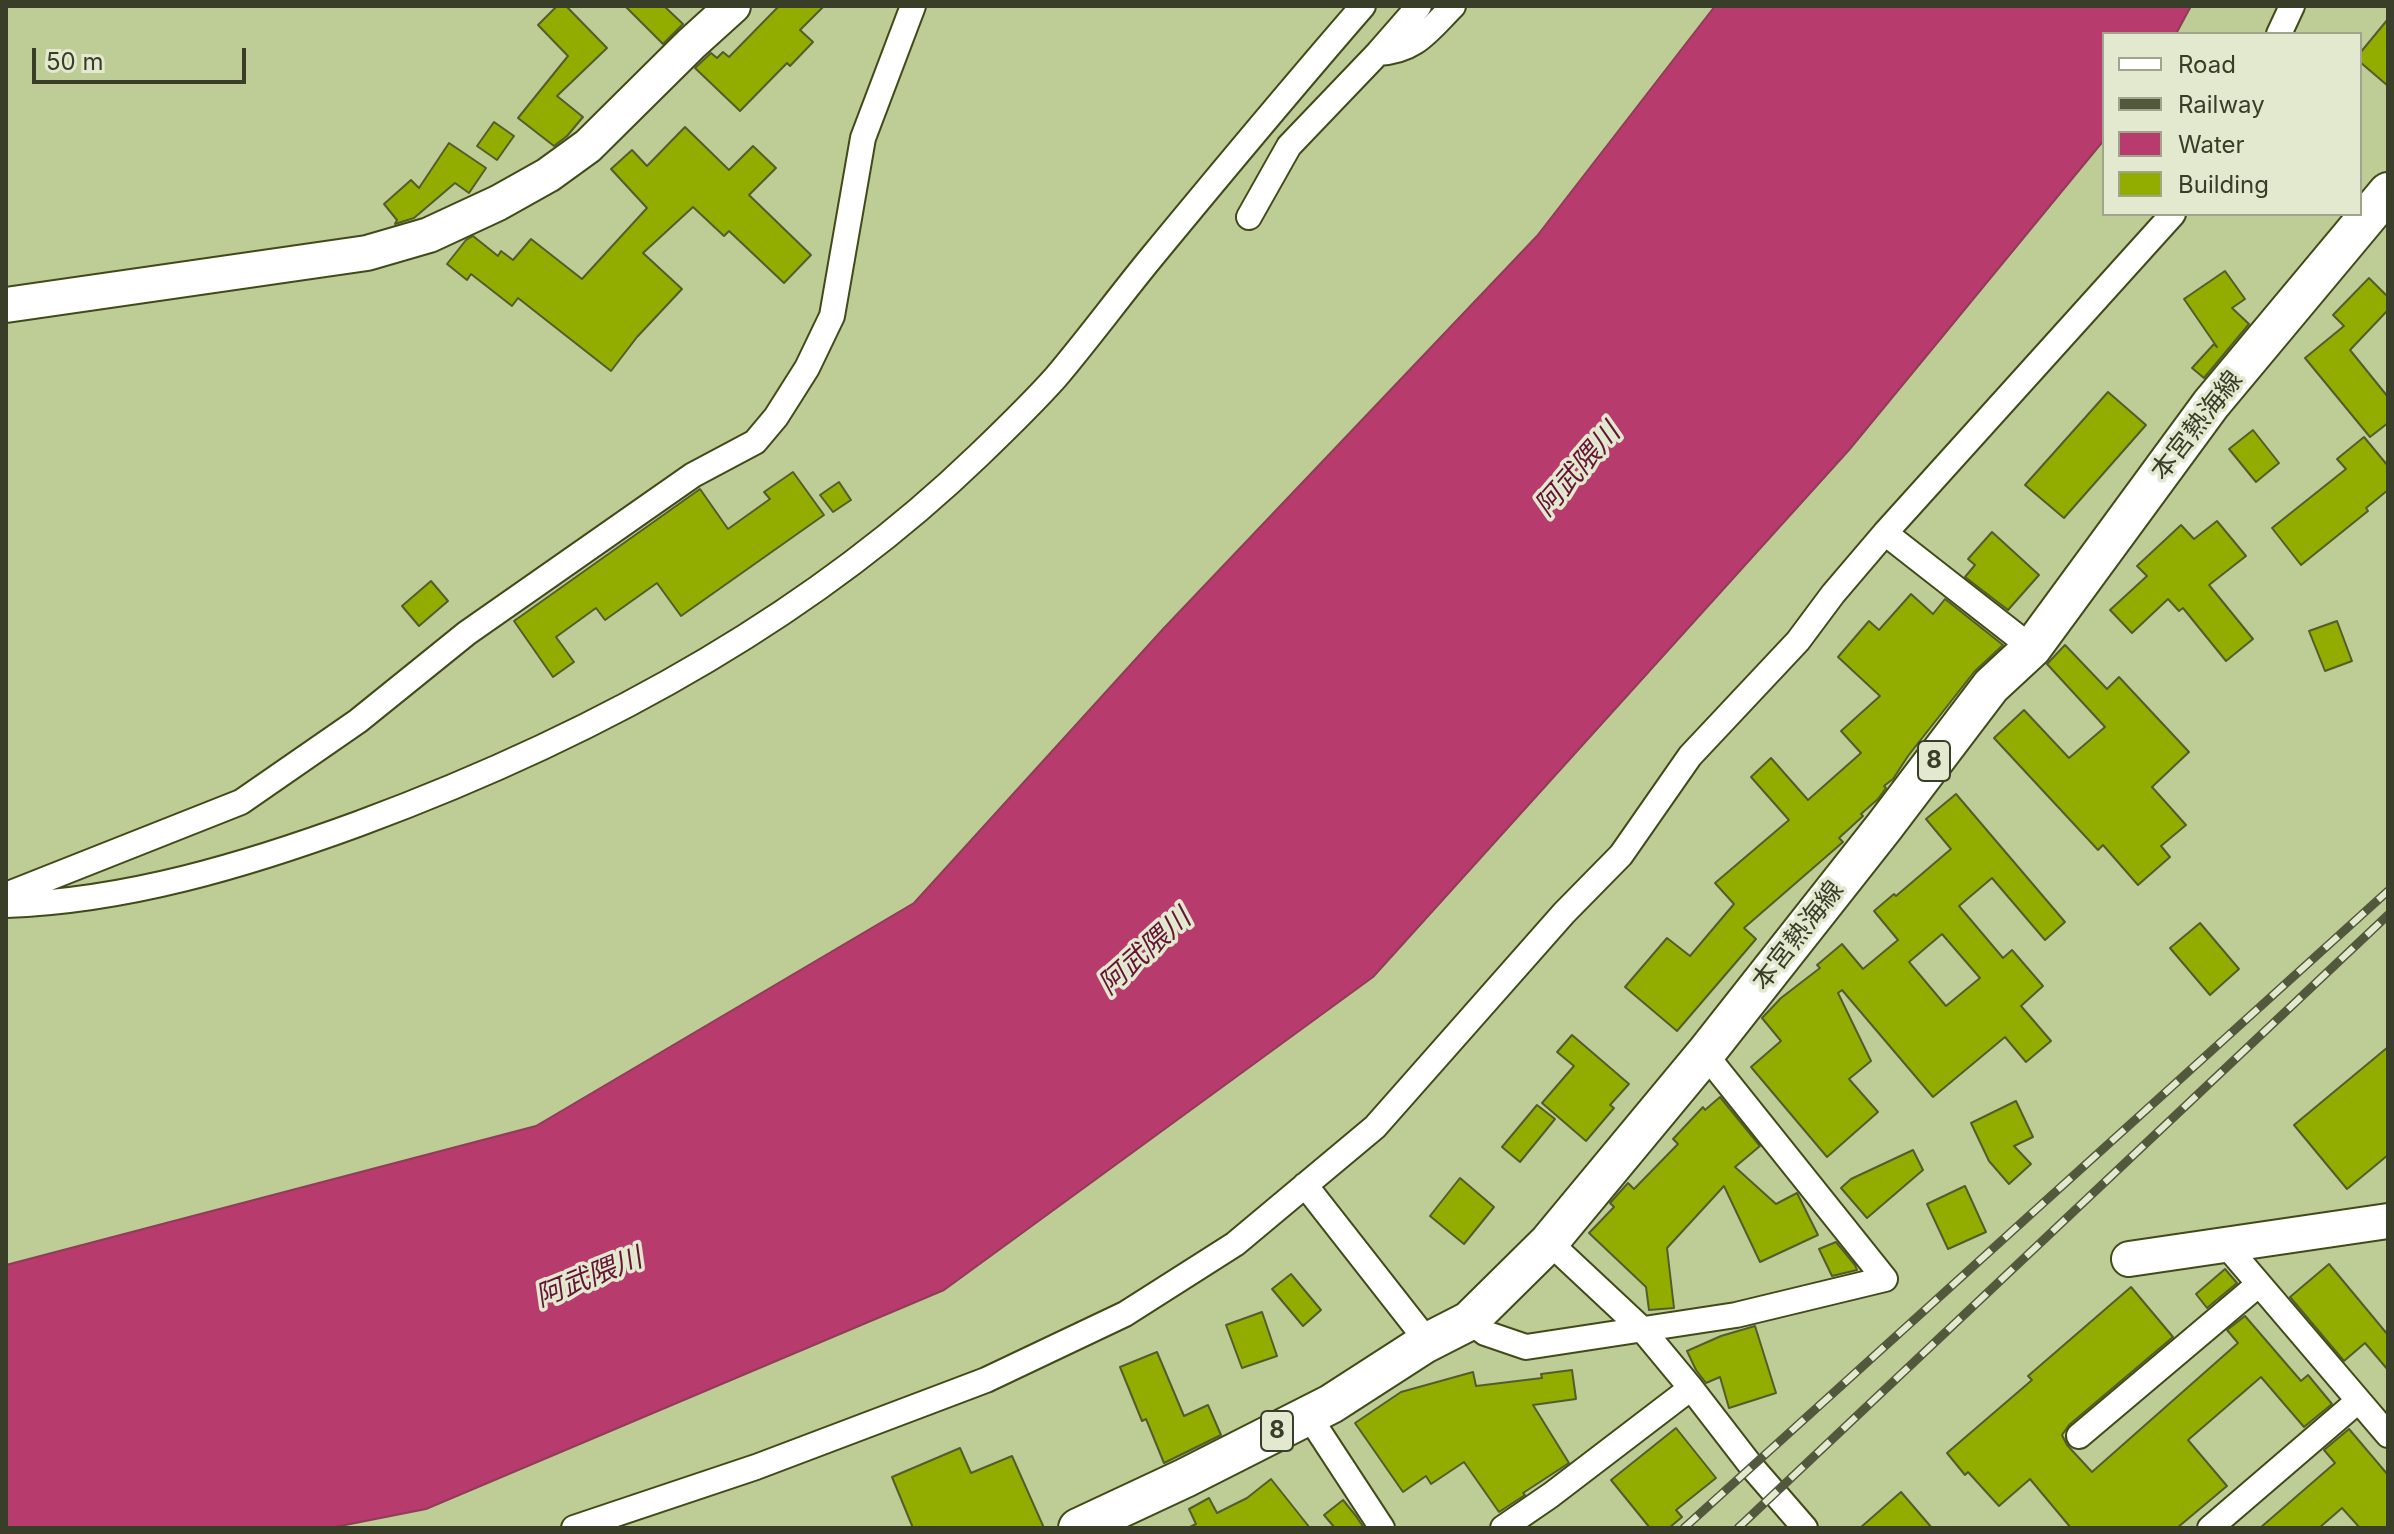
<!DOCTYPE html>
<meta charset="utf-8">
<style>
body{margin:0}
#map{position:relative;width:2394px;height:1534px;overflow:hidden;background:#becc96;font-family:Inter,sans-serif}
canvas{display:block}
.frame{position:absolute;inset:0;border:8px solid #393e28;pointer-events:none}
.legend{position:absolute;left:2102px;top:32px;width:260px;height:184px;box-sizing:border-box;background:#e2e9ce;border:2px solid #9ea58c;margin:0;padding:10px 14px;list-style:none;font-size:24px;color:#393e28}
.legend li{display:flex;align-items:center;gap:16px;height:40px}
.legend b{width:40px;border:2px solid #9ea58c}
.scale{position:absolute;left:32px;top:48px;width:214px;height:36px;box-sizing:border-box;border:4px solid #393e28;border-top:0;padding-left:10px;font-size:24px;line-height:28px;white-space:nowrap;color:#393e28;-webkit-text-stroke:6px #e2e9ce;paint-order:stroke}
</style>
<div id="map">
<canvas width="2394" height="1534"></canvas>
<div class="frame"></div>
<ul class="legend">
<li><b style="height:10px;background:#fff"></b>Road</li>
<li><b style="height:10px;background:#51583c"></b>Railway</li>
<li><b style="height:22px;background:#b73b6d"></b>Water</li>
<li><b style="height:22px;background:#93ac00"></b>Building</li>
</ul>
<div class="scale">50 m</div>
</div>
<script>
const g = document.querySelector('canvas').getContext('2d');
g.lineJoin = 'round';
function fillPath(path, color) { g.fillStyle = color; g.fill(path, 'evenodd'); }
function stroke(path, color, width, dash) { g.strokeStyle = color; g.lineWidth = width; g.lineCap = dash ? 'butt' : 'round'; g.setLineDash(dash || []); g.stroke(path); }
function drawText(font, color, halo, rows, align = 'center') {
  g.font = font + ' Inter,"Noto Sans JP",sans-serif'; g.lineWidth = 7; g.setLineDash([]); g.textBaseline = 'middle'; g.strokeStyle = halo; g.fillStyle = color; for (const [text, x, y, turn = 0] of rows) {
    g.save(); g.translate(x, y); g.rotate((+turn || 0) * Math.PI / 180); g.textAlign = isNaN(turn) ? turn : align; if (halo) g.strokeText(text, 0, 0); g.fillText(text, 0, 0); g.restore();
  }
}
const water = new Path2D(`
 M 1715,6 L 2191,6 L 2176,34 L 2104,34 L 2104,140 L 1849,450 L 1373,977 L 944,1290 L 426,1509 L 330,1528 L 6,1528 L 6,1265 L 536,1126 L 914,903 L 1164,628 L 1537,236 Z`);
fillPath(water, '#b73b6d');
stroke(water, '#913c58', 2);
const building = new Path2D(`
 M 557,6 L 566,6 L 607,48 L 557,96 L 583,117 L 567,136 L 554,146 L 518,118 L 568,56 L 538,25 Z
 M 625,6 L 664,6 L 683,24 L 663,44 Z
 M 779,6 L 824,6 L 800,30 L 813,42 L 790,66 L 787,63 L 740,111 L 695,68 L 711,53 L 717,58 L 723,52 L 729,57 Z
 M 2388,19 L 2388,86 L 2360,62 L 2360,53 Z
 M 494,122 L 514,136 L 497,160 L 477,146 Z
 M 685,127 L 729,170 L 753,146 L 776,168 L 749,195 L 811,255 L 784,283 L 729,231 L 724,236 L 693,207 L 643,253 L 682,289 L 637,337 L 611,371 L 518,298 L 512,306 L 471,274 L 467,280 L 447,264 L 466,240 L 473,236 L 498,256 L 501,251 L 513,260 L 531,239 L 582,279 L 647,208 L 611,169 L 632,150 L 647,166 Z
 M 449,143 L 486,168 L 469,193 L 455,183 L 414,218 L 395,224 L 397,220 L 384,204 L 411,180 L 419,188 Z
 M 2225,271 L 2245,299 L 2232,308 L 2249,324 L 2204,378 L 2192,368 L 2214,344 L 2217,347 L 2184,299 Z
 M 2369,278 L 2388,297 L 2388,310 L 2350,350 L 2388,397 L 2388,423 L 2370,437 L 2305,358 L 2344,326 L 2333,315 Z
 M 2108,392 L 2146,425 L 2064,518 L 2025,485 Z
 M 2253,430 L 2279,463 L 2256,482 L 2229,449 Z
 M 2364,437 L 2388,466 L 2388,490 L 2366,508 L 2368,511 L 2301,565 L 2272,528 L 2346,469 L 2337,459 Z
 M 793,472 L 824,515 L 681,616 L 657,583 L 605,620 L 596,608 L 556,637 L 574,662 L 553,677 L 514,621 L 700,489 L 728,529 L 770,499 L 764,492 Z
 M 839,482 L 851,500 L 833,512 L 820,495 Z
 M 2217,521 L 2246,556 L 2209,585 L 2253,639 L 2226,661 L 2183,608 L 2179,611 L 2168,599 L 2132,633 L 2110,610 L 2147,576 L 2137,566 L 2181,525 L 2194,539 Z
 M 1992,532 L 2039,575 L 2008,610 L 1965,577 L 1975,565 L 1968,559 Z
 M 431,581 L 448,601 L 419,626 L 402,606 Z
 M 1911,594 L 1933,614 L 1945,599 L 2003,645 L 1974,672 L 1908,756 L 1893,779 L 1884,786 L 1886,788 L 1878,799 L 1861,814 L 1863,816 L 1839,838 L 1843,842 L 1744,928 L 1756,939 L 1677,1031 L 1625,987 L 1667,938 L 1690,956 L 1734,904 L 1715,883 L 1789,820 L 1751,777 L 1771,758 L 1808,800 L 1861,753 L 1841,731 L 1880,696 L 1838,657 L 1869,621 L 1879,630 Z
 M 2337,621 L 2352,661 L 2325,671 L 2309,631 Z
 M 2065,645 L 2107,689 L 2119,677 L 2189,752 L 2152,787 L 2186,825 L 2161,846 L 2170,857 L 2138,885 L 2103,845 L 2098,850 L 1994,738 L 2024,710 L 2069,758 L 2105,727 L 2047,664 Z
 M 1956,794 L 2065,922 L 2045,940 L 1992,878 L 1959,906 L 2003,958 L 2012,950 L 2043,986 L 2021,1006 L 2051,1041 L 2026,1062 L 2005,1037 L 1933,1097 L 1842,990 L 1838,993 L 1871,1061 L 1849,1079 L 1878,1112 L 1827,1157 L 1751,1067 L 1781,1041 L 1762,1018 L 1781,998 L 1820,968 L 1817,965 L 1842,944 L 1863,969 L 1898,940 L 1874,911 L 1894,894 L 1896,896 L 1951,849 L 1926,819 ZM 1942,934 L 1980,978 L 1946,1006 L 1909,962 Z
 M 2200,923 L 2239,969 L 2210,995 L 2170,948 Z
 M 1572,1035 L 1629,1084 L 1610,1105 L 1614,1108 L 1586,1141 L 1542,1103 L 1574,1066 L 1557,1052 Z
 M 2388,1047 L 2388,1155 L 2347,1189 L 2294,1125 Z
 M 1720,1097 L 1760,1146 L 1735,1167 L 1776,1204 L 1797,1193 L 1818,1235 L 1760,1262 L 1724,1186 L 1667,1248 L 1674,1308 L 1649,1310 L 1646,1287 L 1589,1233 L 1614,1207 L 1610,1203 L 1628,1183 L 1634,1189 L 1678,1144 L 1673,1139 L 1703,1107 L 1705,1110 Z
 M 2016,1101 L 2033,1137 L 2014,1146 L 2031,1164 L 2009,1184 L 1989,1161 L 1971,1123 Z
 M 1537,1105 L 1555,1119 L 1520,1162 L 1502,1147 Z
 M 1913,1150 L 1923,1170 L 1867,1218 L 1841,1188 L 1851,1179 Z
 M 1460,1178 L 1494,1207 L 1464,1244 L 1430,1216 Z
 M 1965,1186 L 1986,1232 L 1948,1249 L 1927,1204 Z
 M 1836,1242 L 1855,1265 L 1857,1270 L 1832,1276 L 1819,1249 Z
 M 2329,1264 L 2388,1335 L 2388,1370 L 2365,1343 L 2344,1361 L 2290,1297 Z
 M 2225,1269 L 2237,1283 L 2207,1308 L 2196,1294 Z
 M 1291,1274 L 1321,1310 L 1303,1326 L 1272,1289 Z
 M 2131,1287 L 2173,1337 L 2069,1425 L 2062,1435 L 2067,1445 L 2092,1472 L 2238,1343 L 2227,1330 L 2245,1316 L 2301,1381 L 2308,1375 L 2332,1404 L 2304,1427 L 2261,1377 L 2188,1440 L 2227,1486 L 2177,1528 L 2071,1528 L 2030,1479 L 1999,1506 L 1968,1472 L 1965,1475 L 1947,1453 L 2032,1380 L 2028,1376 Z
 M 1262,1312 L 1277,1356 L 1242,1368 L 1226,1325 Z
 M 1755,1326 L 1776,1393 L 1729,1408 L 1720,1377 L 1706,1383 L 1696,1370 L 1687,1351 L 1721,1336 Z
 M 1157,1352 L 1184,1416 L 1208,1405 L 1221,1435 L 1164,1463 L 1146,1419 L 1142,1421 L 1120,1367 Z
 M 1572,1370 L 1576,1399 L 1533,1405 L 1569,1463 L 1523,1493 L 1525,1495 L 1499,1512 L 1464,1462 L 1431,1484 L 1426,1476 L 1403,1492 L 1355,1423 L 1401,1392 L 1473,1372 L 1476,1386 L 1542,1378 L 1541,1374 Z
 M 1676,1428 L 1716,1478 L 1676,1510 L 1682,1517 L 1669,1528 L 1650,1528 L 1611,1480 Z
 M 2349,1429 L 2388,1475 L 2388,1528 L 2360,1528 L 2342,1508 L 2319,1528 L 2260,1528 L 2335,1463 L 2324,1450 Z
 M 960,1448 L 971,1473 L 1012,1456 L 1044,1528 L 913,1528 L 892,1477 Z
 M 1271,1479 L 1310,1528 L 1188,1528 L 1196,1524 L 1189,1509 L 1209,1498 L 1217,1513 L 1247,1498 Z
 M 1901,1492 L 1932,1528 L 1860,1528 Z
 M 1343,1500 L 1356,1516 L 1364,1528 L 1335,1528 L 1324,1515 Z`);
fillPath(building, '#93ac00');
stroke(building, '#525d2b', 2);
const street = new Path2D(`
 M 2279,34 L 2292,6
 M 1378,53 C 1416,51 1428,31 1453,6
 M 1249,217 L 1289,146 L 1378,53 L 1419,6
 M 1885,533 L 2032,648
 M 6,895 L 241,802 L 358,721 L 467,633 L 693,475 L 755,442 L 776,417 L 807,368 L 832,316 L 863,138 L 913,6
 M 6,905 C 126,901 246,865 358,824 C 585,740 804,624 979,455 C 1005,430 1032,404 1056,377 C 1089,338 1119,297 1151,258 C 1221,173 1291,89 1363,6
 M 1305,1185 L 1428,1342
 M 1549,1242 L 1642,1329 L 1691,1388
 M 2225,1244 L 2388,1435
 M 1469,1321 L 1485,1333 L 1526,1347 L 1736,1315 L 1885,1279 L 1705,1054
 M 1308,1415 L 1382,1528
 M 2079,1436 L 2259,1284
 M 574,1528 L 756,1467 L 986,1380 L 1125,1314 L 1235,1244 L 1375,1127 L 1564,913 L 1621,855 L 1690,756 L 1798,641 L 1833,594 L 1885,533 L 2173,214
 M 1503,1528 L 1551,1495 L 1691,1388 L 1752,1467 L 1805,1528
 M 2210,1528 L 2358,1401`);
const secondary = new Path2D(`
 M 6,305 L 367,253 L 429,235 L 498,203 L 548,175 L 588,146 L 691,44 L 733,6
 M 2129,1259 L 2388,1221`);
const primary = new Path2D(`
 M 1078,1528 L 1185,1478 L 1331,1404 L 1424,1344 L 1469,1321 L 1549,1242 L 1705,1054 L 1884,827 L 1991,686 L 2032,648 L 2211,404 L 2388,192`);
stroke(street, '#414b19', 28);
stroke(secondary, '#414b19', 38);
stroke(primary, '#414b19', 42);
stroke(street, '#fff', 24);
stroke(secondary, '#fff', 34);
stroke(primary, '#fff', 38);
const rail = new Path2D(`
 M 1684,1528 L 2388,891
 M 1738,1528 L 2388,915`);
stroke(rail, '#51583c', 9);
stroke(rail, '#e2e9ce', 6, [18]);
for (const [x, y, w] of [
 [1934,761,32],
 [1277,1431,32]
]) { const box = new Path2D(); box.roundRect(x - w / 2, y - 20, w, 40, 6); g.fillStyle = '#e2e9ce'; g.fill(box); stroke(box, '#393e28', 2); }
drawText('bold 24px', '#393e28', null, [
 ["8",1934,761],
 ["8",1277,1431]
]);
drawText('26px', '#393e28', '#e2e9ce', [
 ["本宮熱海線",2197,426,-52],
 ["本宮熱海線",1798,936,-52]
]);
drawText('italic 28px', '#651437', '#e2e9ce', [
 ["阿武隈川",1578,470,-49],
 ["阿武隈川",1145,952,-42],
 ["阿武隈川",589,1278,-22]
]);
</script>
